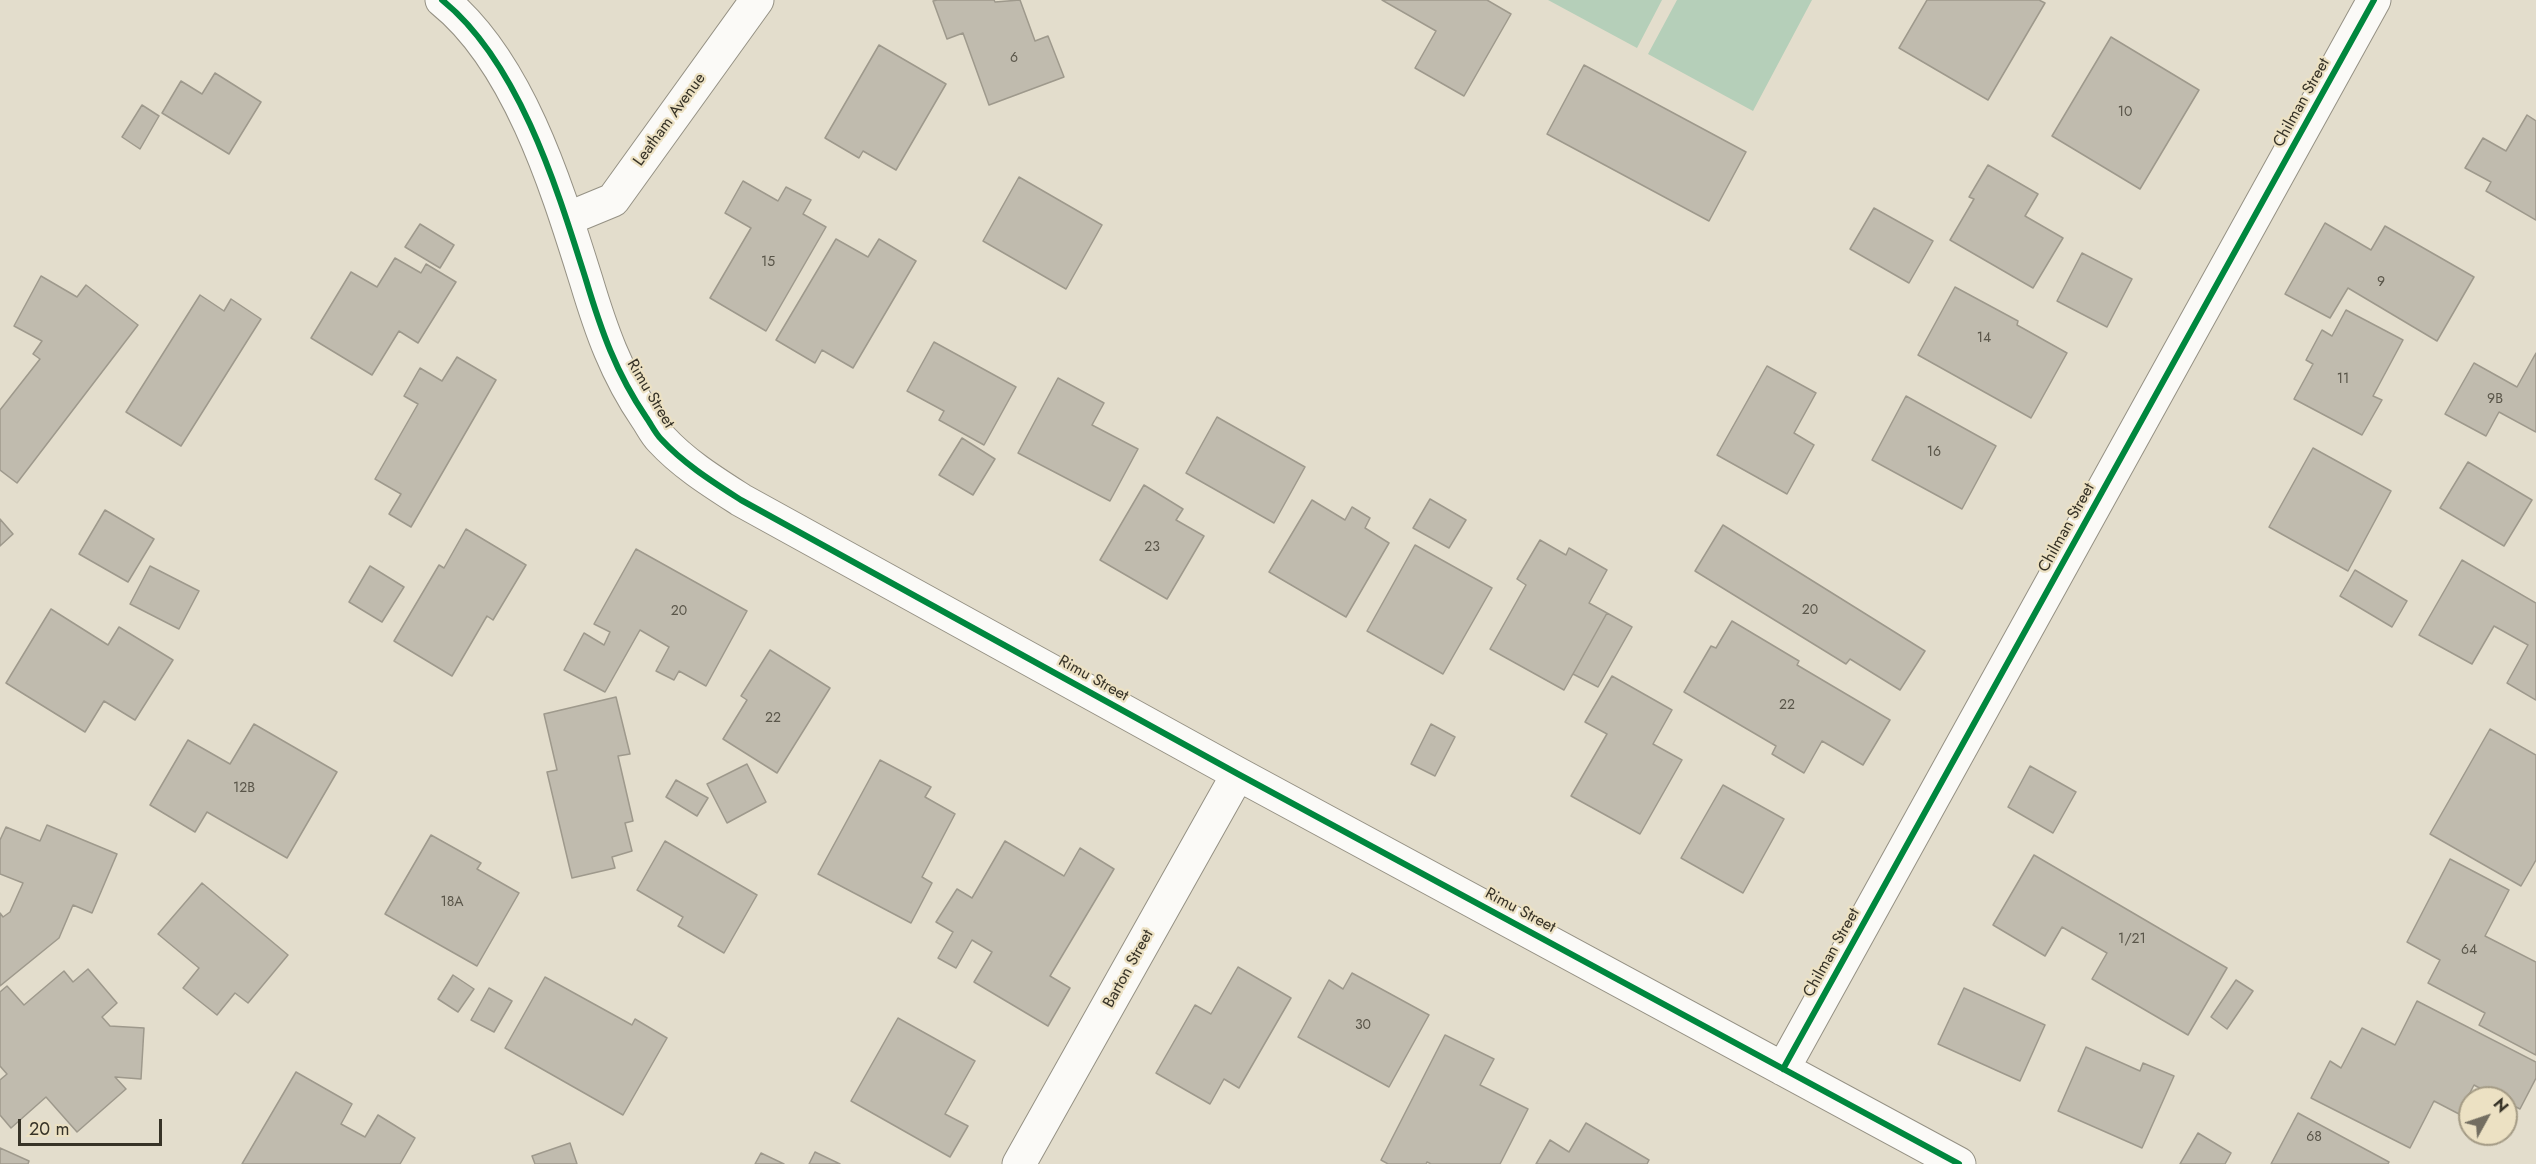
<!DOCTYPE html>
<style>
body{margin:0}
#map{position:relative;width:2536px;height:1164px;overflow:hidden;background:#e3ddcc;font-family:Jost,sans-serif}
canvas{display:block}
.north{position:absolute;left:2458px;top:1086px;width:60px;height:60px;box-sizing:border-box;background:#ece1c3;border:2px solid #a49b85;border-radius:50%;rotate:50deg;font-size:16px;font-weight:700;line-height:24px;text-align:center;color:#373327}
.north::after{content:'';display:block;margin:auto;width:21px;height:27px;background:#736e61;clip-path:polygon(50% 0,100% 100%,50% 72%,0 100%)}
.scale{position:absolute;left:18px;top:1119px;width:144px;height:27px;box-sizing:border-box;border:3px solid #373327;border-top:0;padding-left:8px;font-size:18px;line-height:21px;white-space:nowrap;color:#373327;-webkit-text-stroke:4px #ece1c3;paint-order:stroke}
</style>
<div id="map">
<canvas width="2536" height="1164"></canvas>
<div class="north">N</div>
<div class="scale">20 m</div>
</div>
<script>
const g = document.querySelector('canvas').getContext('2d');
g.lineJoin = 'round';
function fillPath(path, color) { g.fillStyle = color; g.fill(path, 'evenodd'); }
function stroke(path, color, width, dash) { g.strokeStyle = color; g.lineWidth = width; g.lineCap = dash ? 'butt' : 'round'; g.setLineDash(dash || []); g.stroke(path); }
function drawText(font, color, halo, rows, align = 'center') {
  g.font = font + ' Jost,sans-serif'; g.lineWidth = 4.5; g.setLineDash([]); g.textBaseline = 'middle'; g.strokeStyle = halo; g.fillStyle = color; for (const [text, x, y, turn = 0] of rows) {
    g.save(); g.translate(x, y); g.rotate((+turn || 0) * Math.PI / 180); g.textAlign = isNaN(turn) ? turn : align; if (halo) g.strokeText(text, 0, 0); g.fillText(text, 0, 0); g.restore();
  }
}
fillPath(new Path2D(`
 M 1548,0 L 1662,0 L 1637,48 Z
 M 1677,0 L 1812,0 L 1753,111 L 1648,54 Z`), '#b5cfb9');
const building = new Path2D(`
 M 937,0 L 994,0 L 995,2 L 1020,0 L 1035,41 L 1048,36 L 1064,77 L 989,105 L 963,33 L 947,39 L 933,1 Z
 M 1382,0 L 1487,0 L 1511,14 L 1464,96 L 1415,68 L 1436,31 Z
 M 1927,0 L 2039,0 L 2045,3 L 1988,100 L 1899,48 Z
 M 2111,37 L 2199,90 L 2140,189 L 2052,136 Z
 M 879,45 L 946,84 L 896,170 L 863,151 L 859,158 L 825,138 Z
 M 1584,65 L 1746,152 L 1709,221 L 1547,134 Z
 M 215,73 L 261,102 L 229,154 L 162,113 L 181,81 L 202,94 Z
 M 142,105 L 159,116 L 140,149 L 122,137 Z
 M 2527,115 L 2536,121 L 2536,220 L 2486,191 L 2491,182 L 2465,168 L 2483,138 L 2506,151 Z
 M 1988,165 L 2038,194 L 2025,216 L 2063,238 L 2033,288 L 1950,240 L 1974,199 L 1969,197 Z
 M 1019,177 L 1102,225 L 1066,289 L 983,241 Z
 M 743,181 L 778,201 L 786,187 L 811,200 L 803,214 L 826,227 L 766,331 L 710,298 L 751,228 L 725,213 Z
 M 1874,208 L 1933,241 L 1909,283 L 1850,249 Z
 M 2325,223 L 2371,250 L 2385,226 L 2474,277 L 2437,341 L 2348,288 L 2330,318 L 2285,294 Z
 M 420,224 L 454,245 L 440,268 L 405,247 Z
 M 836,239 L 868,257 L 879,239 L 916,261 L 853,368 L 822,350 L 815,363 L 776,340 Z
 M 2082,253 L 2132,279 L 2107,327 L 2057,301 Z
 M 395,258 L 421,273 L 426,264 L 456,282 L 418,343 L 399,331 L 372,375 L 311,338 L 351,272 L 377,287 Z
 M 41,276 L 77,297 L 86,285 L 138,325 L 17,483 L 0,470 L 0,410 L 40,359 L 33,354 L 42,341 L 14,326 Z
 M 1955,287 L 2018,321 L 2017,325 L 2067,353 L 2031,418 L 1918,355 Z
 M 200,295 L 224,311 L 231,299 L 261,319 L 181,446 L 126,412 Z
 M 2346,310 L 2403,340 L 2373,396 L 2382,400 L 2362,435 L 2294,399 L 2313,364 L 2306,360 L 2322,330 L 2332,336 Z
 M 934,342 L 1016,387 L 984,445 L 939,420 L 944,411 L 907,391 Z
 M 2536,353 L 2536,432 L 2499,412 L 2486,436 L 2445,414 L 2474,363 L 2517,387 Z
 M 457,357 L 496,380 L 411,527 L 389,514 L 401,494 L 375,479 L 418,404 L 404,396 L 420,368 L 442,381 Z
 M 1767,366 L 1816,393 L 1794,433 L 1814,445 L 1787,494 L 1717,455 Z
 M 1058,378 L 1104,403 L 1092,425 L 1138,449 L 1110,501 L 1018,453 Z
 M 1906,396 L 1996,446 L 1962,509 L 1872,460 Z
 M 1217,417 L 1305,467 L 1274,523 L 1186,473 Z
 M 962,438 L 995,459 L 973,495 L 939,475 Z
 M 2313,448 L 2391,491 L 2348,571 L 2269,527 Z
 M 2468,462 L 2532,500 L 2504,546 L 2440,508 Z
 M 1144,485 L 1183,509 L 1176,520 L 1204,536 L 1167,599 L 1100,560 Z
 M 1430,499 L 1466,520 L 1449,548 L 1413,528 Z
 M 1312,500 L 1345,520 L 1352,507 L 1370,518 L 1365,528 L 1389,543 L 1346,617 L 1269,572 Z
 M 105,510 L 154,539 L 128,582 L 79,554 Z
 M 0,519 L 13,534 L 0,546 Z
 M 1723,525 L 1925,651 L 1900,690 L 1850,659 L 1846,664 L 1695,571 Z
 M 466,529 L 526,565 L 493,620 L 487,616 L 452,676 L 394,641 L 439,565 L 444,568 Z
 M 1540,540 L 1566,555 L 1569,548 L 1607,570 L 1589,603 L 1607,613 L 1564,690 L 1490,649 L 1526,585 L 1517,579 Z
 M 1415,545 L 1492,588 L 1443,674 L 1367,631 Z
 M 636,549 L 747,611 L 706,686 L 679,671 L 674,680 L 656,671 L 669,647 L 640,630 L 605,692 L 564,670 L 584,633 L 604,645 L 610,632 L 594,624 Z
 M 2462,560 L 2536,603 L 2536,700 L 2507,683 L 2528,645 L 2494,626 L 2472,664 L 2419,635 Z
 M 150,566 L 199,591 L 179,629 L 130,604 Z
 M 370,566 L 404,587 L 382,622 L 349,602 Z
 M 2355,570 L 2407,601 L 2392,627 L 2340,596 Z
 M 51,609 L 108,645 L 119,627 L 173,660 L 135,720 L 104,701 L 85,732 L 6,683 Z
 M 1607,613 L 1632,627 L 1598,687 L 1573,674 Z
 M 1732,621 L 1799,661 L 1797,665 L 1890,720 L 1863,765 L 1822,741 L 1804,773 L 1772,754 L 1776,746 L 1684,692 L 1711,646 L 1716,648 Z
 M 770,650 L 830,688 L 777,773 L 723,739 L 747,700 L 741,696 Z
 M 1612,676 L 1672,710 L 1653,744 L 1682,760 L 1640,834 L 1571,796 L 1607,734 L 1585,722 Z
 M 616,697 L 630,754 L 618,756 L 633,821 L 625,823 L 632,851 L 612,857 L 615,868 L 572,878 L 547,772 L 557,770 L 544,714 Z
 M 254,724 L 337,772 L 287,858 L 207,812 L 195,832 L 150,805 L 188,740 L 230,764 Z
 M 1431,724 L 1455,737 L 1435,776 L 1411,764 Z
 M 2490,729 L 2536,755 L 2536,860 L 2521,886 L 2430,834 Z
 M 880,760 L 931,787 L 925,797 L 955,814 L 922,877 L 932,883 L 911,923 L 818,874 Z
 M 747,764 L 766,802 L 727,823 L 707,784 Z
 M 2030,766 L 2076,792 L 2053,833 L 2008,807 Z
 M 676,780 L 708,798 L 697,816 L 666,797 Z
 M 1723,785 L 1784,819 L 1743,893 L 1681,858 Z
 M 47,825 L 117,854 L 92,913 L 73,905 L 59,938 L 0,986 L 0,913 L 3,917 L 10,912 L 23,883 L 0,874 L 0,840 L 6,827 L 40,841 Z
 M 431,835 L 481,863 L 477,869 L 519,893 L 477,966 L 385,914 Z
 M 665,841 L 757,895 L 724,953 L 678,926 L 683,917 L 637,890 Z
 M 1005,841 L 1064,876 L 1080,848 L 1114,869 L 1050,976 L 1070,988 L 1048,1026 L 974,982 L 992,952 L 972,940 L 956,968 L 938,958 L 953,932 L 936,922 L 957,889 L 972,898 Z
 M 2034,855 L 2227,968 L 2188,1035 L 2092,979 L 2107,953 L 2062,927 L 2045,956 L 1993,925 Z
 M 2450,859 L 2509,890 L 2485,936 L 2536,962 L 2536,1055 L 2479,1025 L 2485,1013 L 2428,983 L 2440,960 L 2407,942 Z
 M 202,883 L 288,955 L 248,1003 L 235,993 L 217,1015 L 183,988 L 199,968 L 158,934 Z
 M 1238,967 L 1291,998 L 1239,1088 L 1224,1079 L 1210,1104 L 1156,1073 L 1195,1005 L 1211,1014 Z
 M 88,969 L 117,1003 L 102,1017 L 110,1026 L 144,1028 L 141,1079 L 115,1077 L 126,1089 L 77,1132 L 46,1097 L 11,1128 L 0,1115 L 0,1080 L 7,1074 L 0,1066 L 0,992 L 7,986 L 24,1005 L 64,971 L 73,982 Z
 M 1352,973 L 1429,1015 L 1389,1087 L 1298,1037 L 1329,980 L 1343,989 Z
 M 453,975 L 474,989 L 458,1012 L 438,999 Z
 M 545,977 L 632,1025 L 635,1019 L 667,1038 L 623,1115 L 505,1048 Z
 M 2236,980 L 2253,991 L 2227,1029 L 2211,1017 Z
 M 489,988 L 512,1001 L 494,1032 L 471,1020 Z
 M 1964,988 L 2045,1025 L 2020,1081 L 1938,1044 Z
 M 2417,1001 L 2536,1062 L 2536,1078 L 2520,1109 L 2506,1102 L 2506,1098 L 2498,1098 L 2474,1085 L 2459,1114 L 2434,1101 L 2410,1148 L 2311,1098 L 2330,1061 L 2341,1068 L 2362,1028 L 2395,1045 Z
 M 898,1018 L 975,1061 L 945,1114 L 968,1126 L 950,1157 L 851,1101 Z
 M 1445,1035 L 1494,1059 L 1480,1085 L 1528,1109 L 1500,1164 L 1431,1164 L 1427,1162 L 1426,1164 L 1388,1164 L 1381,1160 Z
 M 2086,1047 L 2140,1071 L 2143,1063 L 2174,1076 L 2142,1148 L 2058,1111 Z
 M 296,1072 L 352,1104 L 341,1124 L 365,1137 L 378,1115 L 415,1138 L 400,1164 L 242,1164 Z
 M 2298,1113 L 2389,1162 L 2388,1164 L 2271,1164 Z
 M 1586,1123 L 1649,1160 L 1647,1164 L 1536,1164 L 1550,1140 L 1569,1152 Z
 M 2198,1133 L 2231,1153 L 2225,1164 L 2180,1164 Z
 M 570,1143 L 577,1164 L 535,1164 L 532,1156 Z
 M 0,1148 L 29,1161 L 28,1164 L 0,1164 Z
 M 815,1152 L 840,1164 L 809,1164 Z
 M 761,1153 L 784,1164 L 755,1164 Z`);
fillPath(building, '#c0bbae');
stroke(building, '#9e998c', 1.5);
const minor = new Path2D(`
 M 442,0 C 519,62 557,188 586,280 C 601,330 616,373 646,417 C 651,424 655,433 661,439 C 684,464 713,482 741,500 L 1238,774 L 1959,1164
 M 567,219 L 613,200 L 757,0
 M 1783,1069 L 2374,0
 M 1019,1164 L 1238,774`);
stroke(minor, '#959184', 35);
stroke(minor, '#fbfaf7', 33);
stroke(new Path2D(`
 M 442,0 C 519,62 557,188 586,280 C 601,330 616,373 646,417 C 651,424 655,433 661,439 C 684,464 713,482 741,500 L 1238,774 L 1959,1164
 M 1783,1069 L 2374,0`), '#00873e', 6);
drawText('14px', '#595549', null, [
 ["6",1014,59],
 ["10",2125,113],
 ["15",768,263],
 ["9",2381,283],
 ["14",1984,339],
 ["11",2343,380],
 ["9B",2495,400],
 ["16",1934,453],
 ["23",1152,548],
 ["20",1810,611],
 ["20",679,612],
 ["22",1787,706],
 ["22",773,719],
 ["12B",244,789],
 ["18A",452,903],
 ["1/21",2132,940],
 ["64",2469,951],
 ["30",1363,1026],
 ["68",2314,1138]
]);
drawText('16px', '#373327', '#ece1c3', [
 ["Chilman Street",2302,103,-61],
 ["Leatham Avenue",670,120,-54],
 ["Rimu Street",650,394,59],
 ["Chilman Street",2067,528,-61],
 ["Rimu Street",1093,679,29],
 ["Rimu Street",1520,911,28],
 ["Chilman Street",1832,953,-61],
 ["Barton Street",1129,969,-61]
]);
</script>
